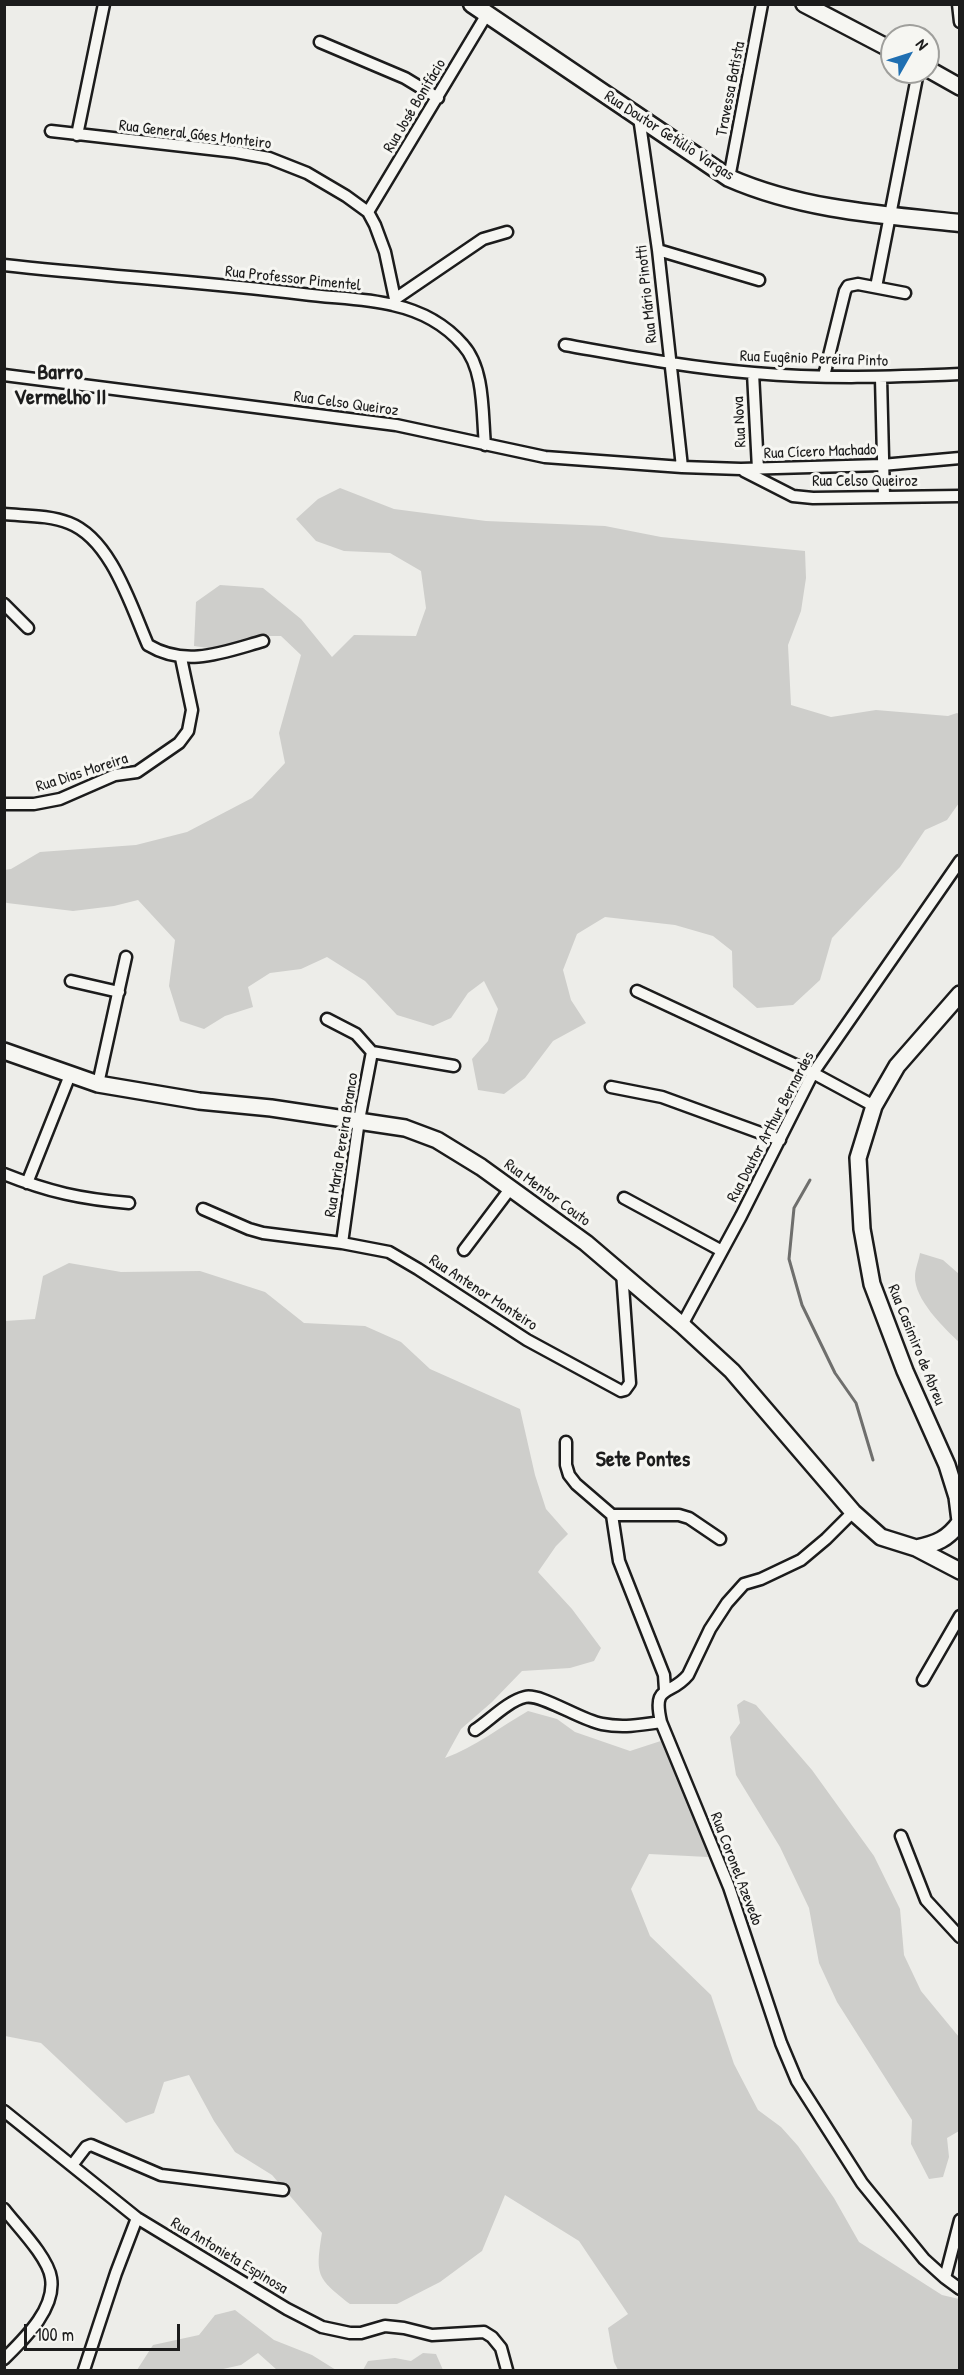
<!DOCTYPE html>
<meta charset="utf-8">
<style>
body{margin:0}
#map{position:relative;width:964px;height:2375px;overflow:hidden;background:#edede9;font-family:"Patrick Hand",sans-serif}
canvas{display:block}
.frame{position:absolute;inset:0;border:6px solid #1c1c1c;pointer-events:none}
.north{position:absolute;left:880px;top:24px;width:60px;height:60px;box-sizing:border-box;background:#f6f6f2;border:2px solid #9f9f9c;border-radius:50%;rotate:51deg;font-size:16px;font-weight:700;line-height:24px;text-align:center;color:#1c1c1c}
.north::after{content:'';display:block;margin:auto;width:21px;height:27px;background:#1f6fb2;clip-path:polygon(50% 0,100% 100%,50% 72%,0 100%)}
.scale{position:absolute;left:24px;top:2324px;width:156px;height:27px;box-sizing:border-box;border:3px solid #1c1c1c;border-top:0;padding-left:8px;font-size:18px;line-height:21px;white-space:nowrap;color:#1c1c1c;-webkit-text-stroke:4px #f6f6f2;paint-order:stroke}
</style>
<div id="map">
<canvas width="964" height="2375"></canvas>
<div class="frame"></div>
<div class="north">N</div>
<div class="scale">100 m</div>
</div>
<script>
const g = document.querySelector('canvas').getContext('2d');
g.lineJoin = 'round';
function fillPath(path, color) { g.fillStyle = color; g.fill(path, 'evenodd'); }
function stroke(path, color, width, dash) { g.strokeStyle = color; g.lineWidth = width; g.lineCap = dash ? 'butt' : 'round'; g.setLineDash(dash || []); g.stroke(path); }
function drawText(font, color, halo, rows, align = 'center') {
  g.font = font + ' "Patrick Hand",sans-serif'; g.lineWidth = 6; g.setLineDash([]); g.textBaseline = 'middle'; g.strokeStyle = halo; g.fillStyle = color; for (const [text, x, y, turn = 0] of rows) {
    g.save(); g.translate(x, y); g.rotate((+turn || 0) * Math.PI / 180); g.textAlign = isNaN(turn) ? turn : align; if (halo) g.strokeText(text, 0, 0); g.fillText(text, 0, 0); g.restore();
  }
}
fillPath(new Path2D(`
 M 340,488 L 394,509 L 486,521 L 605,526 L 661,537 L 805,551 L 806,578 L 801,611 L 788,645 L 791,705 L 831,717 L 876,710 L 948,716 L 957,713 L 959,714 L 959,803 L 947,820 L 925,830 L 900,867 L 832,938 L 820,980 L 793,1005 L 757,1008 L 733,987 L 732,951 L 713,936 L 675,925 L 605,917 L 577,934 L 563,970 L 571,1000 L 586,1023 L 553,1041 L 525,1078 L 504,1094 L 478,1090 L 472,1059 L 488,1041 L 498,1009 L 484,981 L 468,993 L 451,1018 L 433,1026 L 397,1015 L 365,981 L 327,957 L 301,969 L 270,973 L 248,987 L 253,1007 L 225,1016 L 204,1029 L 180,1021 L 169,986 L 175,940 L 138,900 L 114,906 L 73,911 L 7,903 L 5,902 L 4,870 L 11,869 L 40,852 L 136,845 L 187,832 L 252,798 L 285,763 L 279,733 L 301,655 L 281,636 L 270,636 L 222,650 L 194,646 L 196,602 L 220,585 L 263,588 L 301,619 L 332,657 L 354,635 L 416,636 L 426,608 L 421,571 L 390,553 L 344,551 L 316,541 L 296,519 L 318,499 Z
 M 920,1253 L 943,1260 L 959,1274 L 959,1342 C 944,1328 914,1299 915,1276 C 915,1269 919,1260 920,1253 Z
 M 69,1263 L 121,1272 L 200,1271 L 265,1292 L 304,1323 L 365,1326 L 401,1342 L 430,1369 L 520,1409 L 535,1475 L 546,1509 L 568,1534 L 556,1546 L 538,1572 L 572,1609 L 601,1648 L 594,1661 L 570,1668 L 522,1671 L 492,1702 L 461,1729 L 445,1758 C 475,1747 500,1727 528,1711 L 557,1719 L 575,1732 L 630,1751 L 670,1738 L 708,1857 L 649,1854 L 631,1889 L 650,1936 L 711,1995 L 734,2064 L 758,2110 L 781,2127 L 798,2146 L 834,2198 L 859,2242 L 942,2295 L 959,2299 L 959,2370 L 618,2370 L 614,2362 L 608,2328 L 628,2314 L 579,2241 L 505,2195 L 482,2251 L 440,2282 L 397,2304 L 350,2304 C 317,2278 315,2276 322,2233 L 272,2175 L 235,2152 L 214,2121 L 189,2075 L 164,2082 L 154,2113 L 126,2123 L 41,2043 L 5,2036 L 5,1321 L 35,1319 L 43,1276 Z
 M 744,1700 L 756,1705 L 812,1770 L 874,1856 L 900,1909 L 904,1955 L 921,1991 L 959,2037 L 959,2131 L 947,2138 L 949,2157 L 943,2177 L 929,2179 L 911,2144 L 912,2120 L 837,2002 L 819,1963 L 809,1908 L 780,1847 L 736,1775 L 730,1737 L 740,1723 L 737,1705 Z
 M 235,2310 L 274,2340 L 312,2355 L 336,2370 L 277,2370 L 258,2353 L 241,2365 L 223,2369 L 137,2370 L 153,2345 L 199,2335 L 215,2315 Z
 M 423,2353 L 436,2354 L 443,2370 L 363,2370 L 368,2361 L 395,2358 L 411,2361 Z`), '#cececb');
stroke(new Path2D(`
 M 810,1180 L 794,1208 L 789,1259 L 802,1305 L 835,1373 L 856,1403 L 873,1460`), '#6f6f6d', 3);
const street = new Path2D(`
 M 958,4 L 960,22
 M 320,42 L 405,78 L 438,98
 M 639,117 L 658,250 L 682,467
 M 51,131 L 236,152 L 269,158 L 307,173 L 346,196 L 368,212 L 375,225 L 385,252 L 395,299 L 393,305
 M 77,135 L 104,4
 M 729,178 L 762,4
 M 368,212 L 487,14
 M 658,250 L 759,280
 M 4,265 C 104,276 204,282 303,294 C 333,298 365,298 393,305 C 420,311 445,324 463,345 C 485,369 482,415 485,445
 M 876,287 L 918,72
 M 395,299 L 483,239 L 507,232
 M 565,345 C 628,356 690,368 754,373 C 823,379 891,377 960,374
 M 753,373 L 758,469
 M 4,375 L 396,425 L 545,457 L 682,467 L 741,469 L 882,465 L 960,458
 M 824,376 L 845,291 L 848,286 L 858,284 L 905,293
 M 881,378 L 884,497
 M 744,471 L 793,496 L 813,498 L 960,496
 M 4,514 C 25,516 49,515 69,523 C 111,539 131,606 148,645 C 186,668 224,652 263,641
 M 4,604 L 28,628
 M 4,804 L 34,804 L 60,799 L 115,775 L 137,772 L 179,743 L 188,731 L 192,710 L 181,658
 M 71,981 L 119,992
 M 637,991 L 813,1073 L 874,1106
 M 327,1019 L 356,1034 L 372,1052 L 454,1066
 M 98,1084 L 126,957
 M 611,1087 L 662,1097 L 780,1140
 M 4,1174 C 49,1192 81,1199 129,1203
 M 27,1183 L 70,1075
 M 624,1198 L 722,1251
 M 203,1209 L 249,1229 L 263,1233 L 342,1243 L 389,1252 L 418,1269 L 527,1340 L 621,1391 L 625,1390 L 630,1383 L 622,1272
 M 342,1243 L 359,1120 L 372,1052
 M 464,1250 L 510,1189
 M 682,1325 L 741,1216 L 813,1073 L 960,861
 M 566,1442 L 566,1465 L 569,1475 L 576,1484 L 612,1515 L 619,1561 L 664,1675 L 665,1690
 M 853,1512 L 826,1539 L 801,1560 L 761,1579 L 744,1584 L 727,1603 L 710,1629 L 688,1675 C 670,1697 652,1683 661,1722 L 729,1887 L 781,2043 L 797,2081 L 862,2183 L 924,2259 L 945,2278 L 960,2220
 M 612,1515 L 679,1515 L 689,1518 L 720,1539
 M 923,1680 L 960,1616
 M 475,1730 C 490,1720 508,1701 525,1697 C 541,1693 580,1720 602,1724 C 622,1728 641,1725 661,1722
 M 901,1836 L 926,1900 L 960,1937
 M 4,2111 L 137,2218 L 287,2309 L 322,2327 L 350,2333 L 361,2333 L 385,2326 L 404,2328 L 432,2335 L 484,2332 L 492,2337 L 501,2348 L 507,2370
 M 73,2164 L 86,2147 L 91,2145 L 161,2175 L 283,2190
 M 4,2209 C 17,2226 48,2257 51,2278 C 56,2309 24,2339 4,2359
 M 945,2278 L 960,2289
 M 84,2370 L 116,2273 L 137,2218`);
const secondary = new Path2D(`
 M 804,4 L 892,50
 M 928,69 L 960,87
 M 960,994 L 897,1066 L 874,1106 L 858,1158 L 862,1229 L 872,1284 L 905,1371 L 947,1465 L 957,1497 L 960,1521
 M 4,1051 L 98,1084 L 199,1101 L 271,1108 L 405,1128 L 437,1140 L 481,1167 L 586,1243 L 682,1325 L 732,1371 L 853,1512 L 881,1537 L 916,1548 L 960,1571
 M 916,1548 C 936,1544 948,1539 960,1522`);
const primary = new Path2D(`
 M 472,4 L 729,178 C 802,210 882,215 960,223`);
stroke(street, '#1c1c1c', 15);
stroke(secondary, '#1c1c1c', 20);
stroke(primary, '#1c1c1c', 21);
stroke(street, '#f6f6f2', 10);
stroke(secondary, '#f6f6f2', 15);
stroke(primary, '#f6f6f2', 16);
drawText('16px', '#1c1c1c', '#f6f6f2', [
 ["Travessa Batista",731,89,-79],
 ["Rua José Bonifácio",415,106,-59],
 ["Rua General Góes Monteiro",195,135,7],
 ["Rua Doutor Getúlio Vargas",669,136,33],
 ["Rua Professor Pimentel",293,279,6],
 ["Rua Mário Pinotti",647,294,-96],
 ["Rua Eugênio Pereira Pinto",814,359,2],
 ["Rua Celso Queiroz",346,404,8],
 ["Rua Nova",740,422,-93],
 ["Rua Cícero Machado",820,452,-2],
 ["Rua Celso Queiroz",865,482],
 ["Rua Dias Moreira",82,773,-18],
 ["Rua Doutor Arthur Bernardes",771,1127,-62],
 ["Rua Maria Pereira Branco",342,1145,-81],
 ["Rua Mentor Couto",547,1193,36],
 ["Rua Antenor Monteiro",483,1293,33],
 ["Rua Casimiro de Abreu",916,1345,68],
 ["Rua Coronel Azevedo",736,1869,69],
 ["Rua Antonieta Espinosa",229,2256,31]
]);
drawText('bold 22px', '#1c1c1c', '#f6f6f2', [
 ["Barro",60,373],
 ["Vermelho II",60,398],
 ["Sete Pontes",643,1460]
]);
</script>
